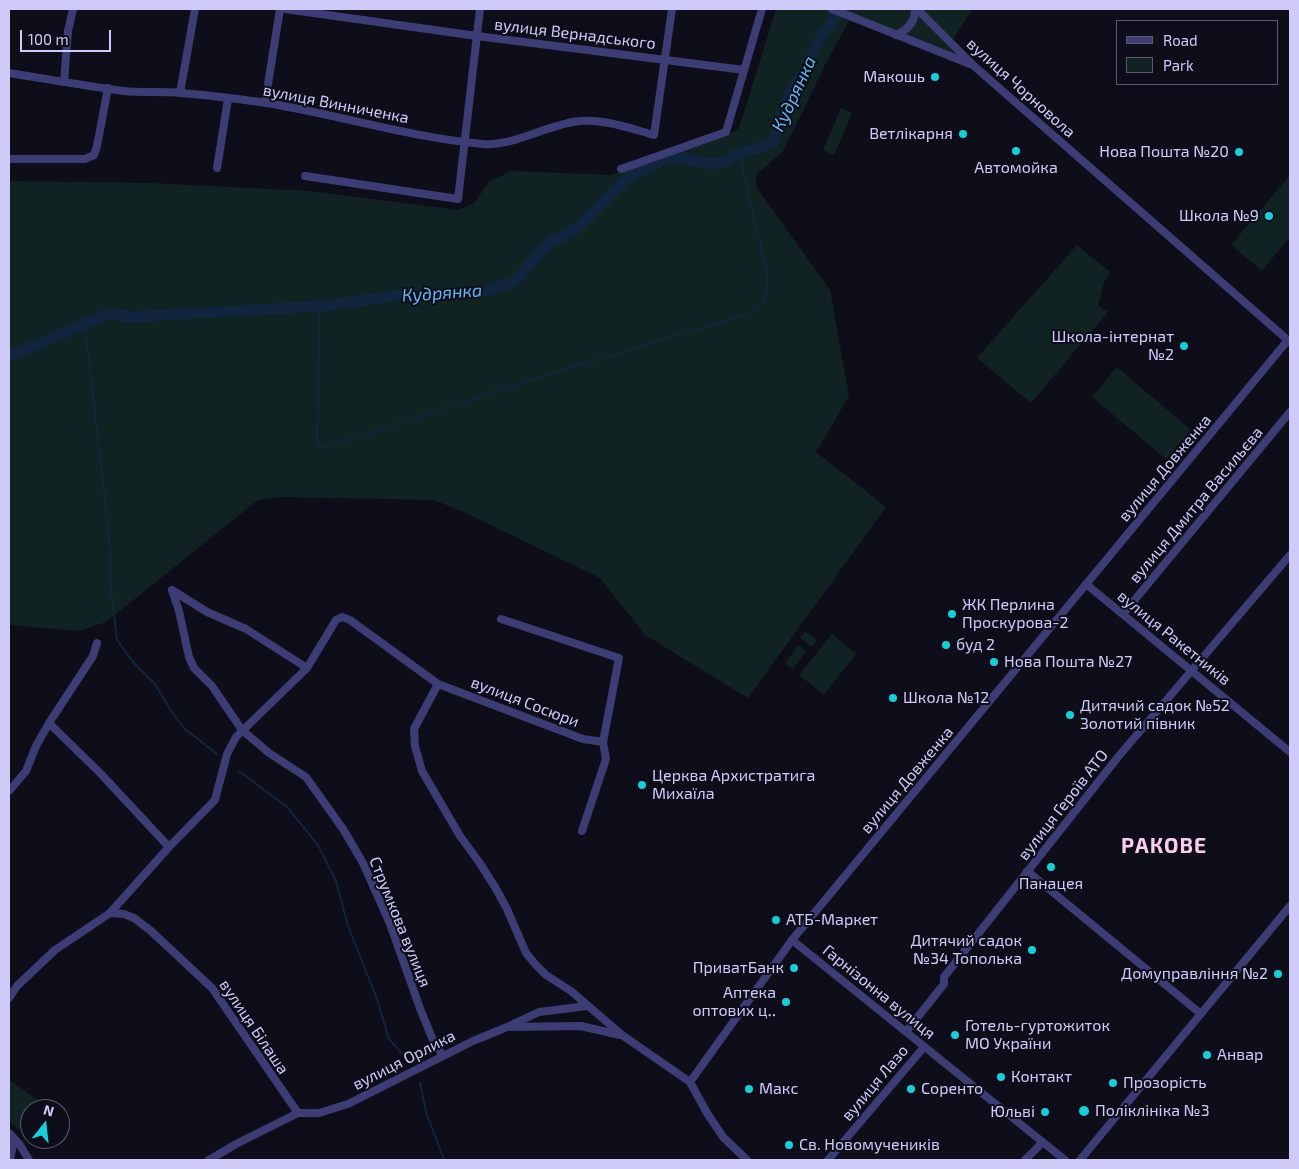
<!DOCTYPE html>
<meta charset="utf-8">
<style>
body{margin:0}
#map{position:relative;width:1299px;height:1169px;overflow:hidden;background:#0e0d1a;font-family:"Exo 2",sans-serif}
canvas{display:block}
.frame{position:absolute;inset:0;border:10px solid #cfcbf9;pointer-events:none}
.legend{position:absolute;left:1116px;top:20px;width:162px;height:65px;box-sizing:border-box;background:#0e0d1a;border:1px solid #5b5973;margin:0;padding:6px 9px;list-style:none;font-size:15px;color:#cfcbf9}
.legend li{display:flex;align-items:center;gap:10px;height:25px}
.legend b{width:25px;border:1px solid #5b5973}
.north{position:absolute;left:20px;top:1099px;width:50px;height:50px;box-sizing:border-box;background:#0e0d1a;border:1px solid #5b5973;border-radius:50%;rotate:16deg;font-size:14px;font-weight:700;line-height:20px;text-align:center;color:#cfcbf9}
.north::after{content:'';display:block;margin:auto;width:18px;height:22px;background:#17ced9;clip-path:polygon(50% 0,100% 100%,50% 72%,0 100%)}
.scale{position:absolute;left:20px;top:30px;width:91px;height:22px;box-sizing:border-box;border:2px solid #cfcbf9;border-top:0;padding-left:6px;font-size:15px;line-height:18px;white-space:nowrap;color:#cfcbf9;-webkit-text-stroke:4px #0e0d1a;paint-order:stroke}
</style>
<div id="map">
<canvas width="1299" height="1169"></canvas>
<div class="frame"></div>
<ul class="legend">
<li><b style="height:6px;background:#3c3d74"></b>Road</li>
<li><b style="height:14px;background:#102322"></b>Park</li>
</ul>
<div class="north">N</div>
<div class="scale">100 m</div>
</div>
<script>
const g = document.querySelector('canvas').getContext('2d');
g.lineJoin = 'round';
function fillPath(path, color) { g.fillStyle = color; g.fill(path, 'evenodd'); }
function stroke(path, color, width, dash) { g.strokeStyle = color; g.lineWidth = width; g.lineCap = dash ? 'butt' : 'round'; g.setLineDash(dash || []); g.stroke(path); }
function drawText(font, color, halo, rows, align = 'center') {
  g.font = font + ' "Exo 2",sans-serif'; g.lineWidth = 4; g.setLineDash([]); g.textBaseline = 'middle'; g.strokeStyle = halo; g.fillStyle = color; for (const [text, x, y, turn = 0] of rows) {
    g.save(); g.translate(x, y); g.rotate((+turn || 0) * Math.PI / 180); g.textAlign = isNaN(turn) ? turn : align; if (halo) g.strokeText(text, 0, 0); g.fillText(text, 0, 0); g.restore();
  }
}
fillPath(new Path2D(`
 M 776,9 L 825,9 L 850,19 L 826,63 L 783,151 L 756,175 L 757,188 L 830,290 L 849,396 L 816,452 L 886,507 L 748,698 L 645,635 L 600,578 L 468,514 L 434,500 L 280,497 L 258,500 L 106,622 L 79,631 L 9,625 L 9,181 L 151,183 L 310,191 L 458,210 L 474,203 L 489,182 L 511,171 L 611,175 L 730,134 L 739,128 Z
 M 839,9 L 912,9 L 909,23 L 896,32 Z
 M 921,9 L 973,9 L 952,40 Z
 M 918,13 L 963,59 L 904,35 Z
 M 841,108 L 852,113 L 834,155 L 823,150 Z
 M 1290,175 L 1290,237 L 1262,271 L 1231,245 Z
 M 1077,245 L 1110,272 L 1104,282 L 1098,305 L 1108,312 L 1031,403 L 977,358 Z
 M 1117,367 L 1191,430 L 1166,459 L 1092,397 Z
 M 805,631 L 817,640 L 812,647 L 800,638 Z
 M 832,634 L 856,654 L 824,695 L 799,675 Z
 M 798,645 L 806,651 L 793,669 L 785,663 Z
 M 9,1080 L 38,1100 L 32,1109 L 30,1109 L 30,1112 L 19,1129 L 9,1122 Z`), '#102322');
stroke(new Path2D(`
 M 320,306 L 317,440 L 320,446 L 324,448 L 523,382 L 741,316 C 764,305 767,302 768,277 L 739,153
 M 85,325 L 109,536 L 111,588 L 117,640 L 133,662 L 155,684 L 172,712 L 186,730 L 217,754
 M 239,771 L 287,807 L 318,845 L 336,881 L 348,926 L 377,999 L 389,1039 L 407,1059
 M 420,1083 L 426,1112 L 444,1160`), '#12253e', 2);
stroke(new Path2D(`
 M 9,355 L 20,352 L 105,315 L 113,314 L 131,317 L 323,306 L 410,294 L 444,295 L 486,291 L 513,282 L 524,272 L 532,261 L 549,243 L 576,229 L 625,180 L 646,168 L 670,158 L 682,157 L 697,162 L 713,164 L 724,162 L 739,153 L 756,149 L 773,141 L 778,132 L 785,106 L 797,81 L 807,70 L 808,61 L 822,35 L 841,9`), '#12253e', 11);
stroke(new Path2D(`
 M 285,9 L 477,36 L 744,70
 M 832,9 L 970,64
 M 917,9 L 974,66 L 1290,342
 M 896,35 C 908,30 915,22 915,9
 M 9,73 C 47,79 86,86 124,91 C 143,93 162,91 181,93 C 209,95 239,99 267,103 C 339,115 409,137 482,144 C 509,147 544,127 573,122 C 599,117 629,128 654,135 L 672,9
 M 64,82 L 68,31 L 73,9
 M 180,93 L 195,9
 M 265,103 L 280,9
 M 9,159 L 85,159 L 94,155 L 97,146 L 108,88
 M 217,168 L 228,99
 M 621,169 L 726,132 L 762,9
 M 305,176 L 458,199 L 480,9
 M 1086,584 L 1290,752
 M 172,590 L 179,611 L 189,657 L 194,668 L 212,686 L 242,730 L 269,753 L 306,777 L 343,829 L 363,863 L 390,924 L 421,1011 L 433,1040 L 443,1056
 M 172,590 L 207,612 L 246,629 L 307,668
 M 1123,614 L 1290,412
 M 501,619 L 619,658 L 603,742 L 606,759 L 582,831
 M 438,684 L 583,739 L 603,742
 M 49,723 L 101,774 L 169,847
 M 9,791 L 26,771 L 36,746 L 49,723 L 93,656 L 97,643
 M 1027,871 L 1201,1014
 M 110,913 L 124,914 L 134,918 L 151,931 L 212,988 L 298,1113
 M 792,940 L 1065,1160
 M 9,998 L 17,986 L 55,950 L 110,913 L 169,847 L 215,800 L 227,754 L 236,737 L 307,668 L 336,620 L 342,617 L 350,620 L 438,684 L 414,729 L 415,746 L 422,771 L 460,836 L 479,862 L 495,887 L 507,909 L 526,953 L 536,965 L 546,975 L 571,991 L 622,1035 L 690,1082 L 707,1113 L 723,1137 L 747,1160
 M 509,1026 L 539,1012 L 587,1006
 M 906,1032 L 944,984 L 944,977 L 1118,757 L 1290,555
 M 690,1082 L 792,940 L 1288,340
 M 9,1133 L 20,1145 L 29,1160
 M 10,1160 L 14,1139
 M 209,1160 L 236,1144 L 298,1113 L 319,1113 L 348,1104 L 473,1041 L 507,1027 L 581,1026 L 620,1035
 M 828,1160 L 924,1047
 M 1025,1160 L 1043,1142
 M 1080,1160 L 1290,906`), '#3c3d74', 8);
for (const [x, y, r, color] of [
 [935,77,5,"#17ced9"],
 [963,134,5,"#17ced9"],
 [1016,151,5,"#17ced9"],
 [1239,152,5,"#17ced9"],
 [1269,216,5,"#17ced9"],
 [1184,346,5,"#17ced9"],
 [952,614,5,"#17ced9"],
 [946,645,5,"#17ced9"],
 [994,662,5,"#17ced9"],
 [893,698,5,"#17ced9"],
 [1070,715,5,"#17ced9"],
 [642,785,5,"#17ced9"],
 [1051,867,5,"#17ced9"],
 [776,920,5,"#17ced9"],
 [1032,950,5,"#17ced9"],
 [794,968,5,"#17ced9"],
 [1278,974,5,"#17ced9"],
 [786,1002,5,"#17ced9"],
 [955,1035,5,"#17ced9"],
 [1207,1055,5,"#17ced9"],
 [1001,1077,5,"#17ced9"],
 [1113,1083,5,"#17ced9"],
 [749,1089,5,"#17ced9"],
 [911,1089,5,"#17ced9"],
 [1084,1111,6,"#17ced9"],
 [1045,1112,5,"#17ced9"],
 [789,1145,5,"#17ced9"]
]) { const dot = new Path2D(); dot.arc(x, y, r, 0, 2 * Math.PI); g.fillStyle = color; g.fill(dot); stroke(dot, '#0e0d1a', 2); }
drawText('16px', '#cfcbf9', '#0e0d1a', [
 ["вулиця Вернадського",575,34,7],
 ["вулиця Чорновола",1021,88,42],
 ["вулиця Винниченка",336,104,11],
 ["вулиця Довженка",1165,468,-50],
 ["вулиця Дмитра Васильєва",1196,505,-50],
 ["вулиця Ракетників",1174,638,39],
 ["вулиця Сосюри",525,702,21],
 ["вулиця Довженка",907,780,-50],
 ["вулиця Героїв АТО",1063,805,-52],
 ["Струмкова вулиця",400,922,68],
 ["Гарнізонна вулиця",879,992,39],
 ["вулиця Білаша",254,1027,56],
 ["вулиця Орлика",404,1060,-27],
 ["вулиця Лазо",875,1083,-50]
]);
drawText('16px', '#cfcbf9', '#0e0d1a', [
 ["Макошь",925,77,"right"],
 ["Ветлікарня",953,134,"right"],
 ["Нова Пошта №20",1229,152,"right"],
 ["Автомойка",1016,168,"center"],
 ["Школа №9",1259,216,"right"],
 ["Школа-інтернат",1174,337,"right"],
 ["№2",1174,355,"right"],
 ["ЖК Перлина",962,605],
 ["Проскурова-2",962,623],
 ["буд 2",956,645],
 ["Нова Пошта №27",1004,662],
 ["Школа №12",903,698],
 ["Дитячий садок №52",1080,706],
 ["Золотий півник",1080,724],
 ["Церква Архистратига",652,776],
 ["Михаїла",652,794],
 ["Панацея",1051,884,"center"],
 ["АТБ-Маркет",786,920],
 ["Дитячий садок",1022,941,"right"],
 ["№34 Тополька",1022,959,"right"],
 ["ПриватБанк",784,968,"right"],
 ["Домуправління №2",1268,974,"right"],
 ["Аптека",776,993,"right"],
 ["оптових ц‥",776,1011,"right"],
 ["Готель-гуртожиток",965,1026],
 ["МО України",965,1044],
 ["Анвар",1217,1055],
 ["Контакт",1011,1077],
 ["Прозорість",1123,1083],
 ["Макс",759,1089],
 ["Соренто",921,1089],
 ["Поліклініка №3",1095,1111],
 ["Юльві",1035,1112,"right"],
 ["Св. Новомучеників",799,1145]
], 'left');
drawText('italic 18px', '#64b4ee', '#0e0d1a', [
 ["Кудрянка",794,94,-65],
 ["Кудрянка",442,293,-4]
]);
g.letterSpacing = '1px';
drawText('bold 21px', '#facdeb', '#0e0d1a', [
 ["РАКОВЕ",1164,846]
]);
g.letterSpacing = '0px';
</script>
